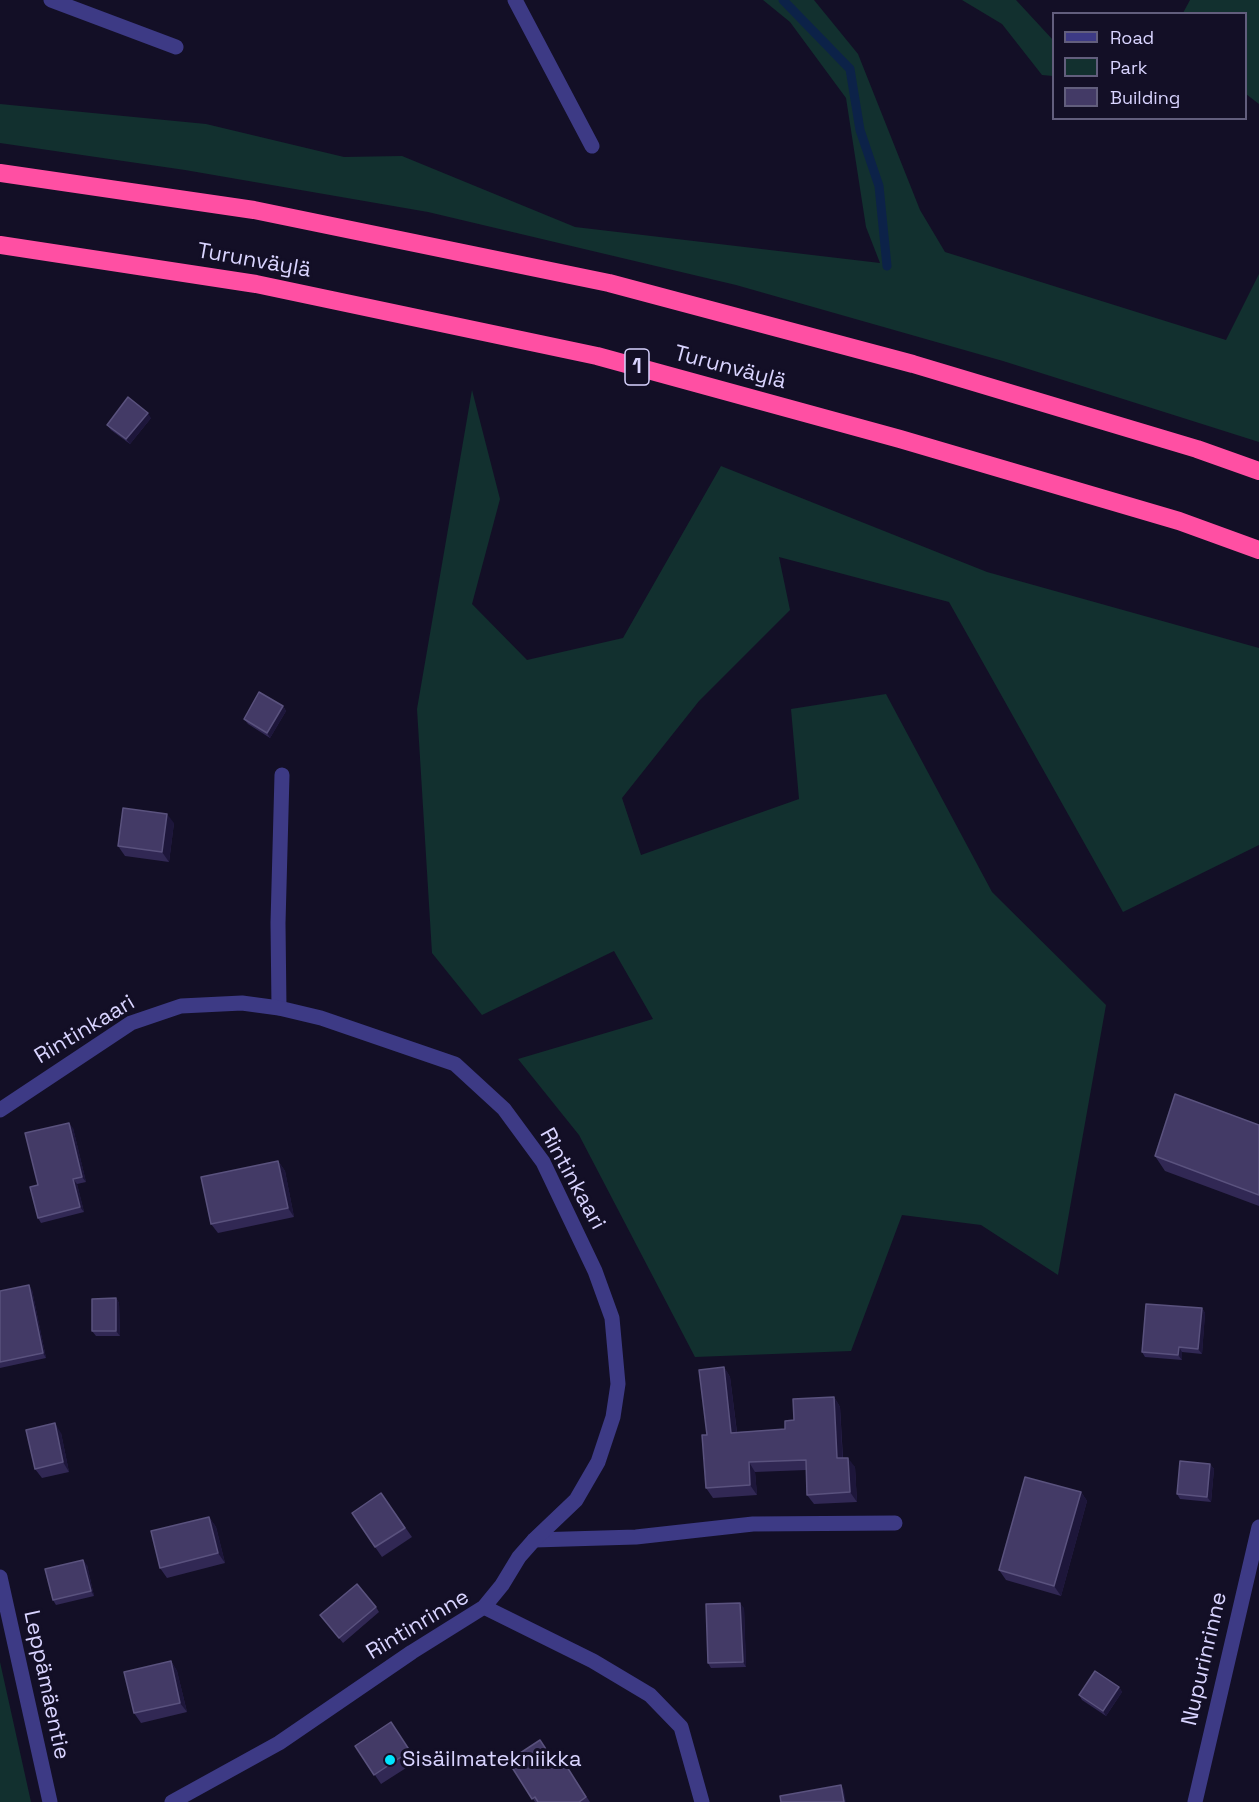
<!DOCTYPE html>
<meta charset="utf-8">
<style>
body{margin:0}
#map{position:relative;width:1259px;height:1802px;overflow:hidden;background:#130f26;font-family:"Space Grotesk",sans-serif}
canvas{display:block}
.legend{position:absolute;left:1052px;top:12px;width:195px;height:108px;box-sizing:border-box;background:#130f26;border:2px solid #625e7d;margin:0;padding:8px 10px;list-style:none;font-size:18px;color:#d9d4ff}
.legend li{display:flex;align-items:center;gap:12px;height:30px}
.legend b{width:30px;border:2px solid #625e7d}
</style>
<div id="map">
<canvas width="1259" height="1802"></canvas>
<ul class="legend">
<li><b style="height:8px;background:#3d3a85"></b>Road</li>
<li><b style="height:16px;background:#12302f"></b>Park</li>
<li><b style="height:16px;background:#433a66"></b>Building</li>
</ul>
</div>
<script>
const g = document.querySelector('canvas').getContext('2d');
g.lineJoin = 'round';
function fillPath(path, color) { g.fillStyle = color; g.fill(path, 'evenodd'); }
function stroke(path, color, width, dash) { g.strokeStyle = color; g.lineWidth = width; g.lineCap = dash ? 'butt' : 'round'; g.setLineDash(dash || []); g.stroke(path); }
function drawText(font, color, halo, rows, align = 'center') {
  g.font = font + ' "Space Grotesk",sans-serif'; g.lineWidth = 6; g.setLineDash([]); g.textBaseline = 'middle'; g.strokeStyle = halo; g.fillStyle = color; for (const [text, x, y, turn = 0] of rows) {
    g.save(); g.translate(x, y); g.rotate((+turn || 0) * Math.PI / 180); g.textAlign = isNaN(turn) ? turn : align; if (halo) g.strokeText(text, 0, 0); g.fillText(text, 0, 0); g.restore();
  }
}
fillPath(new Path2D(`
 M 763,0 L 814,0 L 858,54 L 920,210 L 945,252 L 1226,340 L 1259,274 L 1259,442 L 1003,361 L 736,285 L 428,212 L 185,170 L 0,143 L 0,104 L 206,124 L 344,157 L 402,156 L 575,227 L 880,263 L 866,227 L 846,98 L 790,22 Z
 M 962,0 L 1016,0 L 1053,40 L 1053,76 L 1042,75 L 1002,24 Z
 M 1190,0 L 1259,0 L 1259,104 L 1246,94 L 1246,14 L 1183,13 Z
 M 472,390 L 500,499 L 472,604 L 527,660 L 623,638 L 721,466 L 987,572 L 1259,648 L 1259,845 L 1123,912 L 949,602 L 779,557 L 790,610 L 699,701 L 622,798 L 641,855 L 799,799 L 791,709 L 886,694 L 992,892 L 1106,1005 L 1058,1275 L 981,1225 L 902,1215 L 851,1351 L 695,1357 L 579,1135 L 518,1059 L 653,1019 L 614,951 L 482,1015 L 432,953 L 417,709 Z
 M 0,1662 L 31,1802 L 0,1802 Z`), '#12302f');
stroke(new Path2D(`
 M 783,0 L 850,69 L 860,130 L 879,186 L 887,266`), '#0c2248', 9);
stroke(new Path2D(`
 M 51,0 L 176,47
 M 515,0 L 592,146
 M 279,1008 L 278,923 L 282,775
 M 534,1540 L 636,1537 L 753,1524 L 895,1523`), '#3d3a85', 15);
stroke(new Path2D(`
 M 0,1110 L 131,1023 L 181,1006 L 242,1003 L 279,1008 L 321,1018 L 455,1064 L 504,1109 L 543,1162 L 595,1271 L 612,1318 L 618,1384 L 613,1417 L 598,1462 L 576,1500 L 534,1540 L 519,1557 L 502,1585 L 484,1607
 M 0,1577 L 50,1802
 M 172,1802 L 279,1743 L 412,1652 L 484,1607 L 593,1661 L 650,1695 L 681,1727 L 702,1802
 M 1195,1802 L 1259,1527`), '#3d3a85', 15);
stroke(new Path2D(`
 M 0,173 L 254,210 L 609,283 L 913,364 L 1197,449 L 1259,471
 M 0,245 L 256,284 L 597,356 L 900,439 L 1179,521 L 1259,550`), '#ff4fa3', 18);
fillPath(new Path2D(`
 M 151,418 L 130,444 L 111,430 L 107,425 Z
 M 283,706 L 286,711 L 270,738 L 248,724 L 244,719 Z
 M 174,823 L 169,862 L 125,856 L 118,846 Z
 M 1259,1125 L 1259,1206 L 1165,1171 L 1155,1156 Z
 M 73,1128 L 86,1182 L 77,1184 L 84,1212 L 41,1223 L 38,1218 L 38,1185 Z
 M 278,1161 L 285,1171 L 294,1217 L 218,1233 L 211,1224 Z
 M 32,1290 L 46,1358 L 0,1368 L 0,1291 Z
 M 116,1298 L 119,1303 L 120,1336 L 96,1336 L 92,1331 Z
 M 1202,1308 L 1205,1313 L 1202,1354 L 1182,1352 L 1182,1360 L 1145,1357 L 1142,1352 Z
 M 724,1367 L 730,1377 L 737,1432 L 785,1429 L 794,1420 L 834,1397 L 840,1407 L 843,1458 L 855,1467 L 857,1502 L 814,1504 L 807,1495 L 806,1470 L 755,1472 L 757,1495 L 713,1498 L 706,1488 L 707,1435 Z
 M 61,1433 L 69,1472 L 42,1478 L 35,1469 Z
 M 1210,1464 L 1214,1469 L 1211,1502 L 1180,1499 L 1177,1494 Z
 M 1081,1492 L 1087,1501 L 1061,1596 L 1006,1580 L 999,1570 Z
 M 381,1493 L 412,1537 L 382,1557 L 375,1547 Z
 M 209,1517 L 216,1527 L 225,1563 L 167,1578 L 160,1568 Z
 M 87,1565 L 94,1596 L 56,1605 L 53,1600 Z
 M 376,1607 L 379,1612 L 343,1643 L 320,1615 Z
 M 744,1608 L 746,1667 L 711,1668 L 708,1663 Z
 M 171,1661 L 177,1671 L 187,1712 L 141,1723 L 134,1713 Z
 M 1119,1687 L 1122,1692 L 1106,1716 L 1082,1700 L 1079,1695 Z
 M 391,1722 L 417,1761 L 381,1784 L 355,1746 Z
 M 562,1759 L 590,1802 L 535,1802 L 508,1761 L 555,1763 Z`), '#312854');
fillPath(new Path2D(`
 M 148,413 L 151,418 L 130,444 L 126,439 Z
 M 283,706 L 286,711 L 270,738 L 267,733 Z
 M 167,814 L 174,823 L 169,862 L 162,852 Z
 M 69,1123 L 73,1128 L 86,1182 L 82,1177 Z
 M 278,1161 L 285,1171 L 294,1217 L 288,1208 Z
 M 73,1179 L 77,1184 L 84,1212 L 80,1207 Z
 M 29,1285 L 32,1290 L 46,1358 L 43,1353 Z
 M 116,1298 L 119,1303 L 120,1336 L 116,1331 Z
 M 1202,1308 L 1205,1313 L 1202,1354 L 1198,1349 Z
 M 1179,1347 L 1182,1352 L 1182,1360 L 1178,1355 Z
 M 724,1367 L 730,1377 L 738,1442 L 731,1433 Z
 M 834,1397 L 840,1407 L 843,1468 L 837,1458 Z
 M 55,1423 L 61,1433 L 69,1472 L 63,1462 Z
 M 848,1458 L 855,1467 L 857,1502 L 850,1492 Z
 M 749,1462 L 755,1472 L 757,1495 L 750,1485 Z
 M 1210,1464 L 1214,1469 L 1211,1502 L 1207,1497 Z
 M 1081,1492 L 1087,1501 L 1061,1596 L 1054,1586 Z
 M 209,1517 L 216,1527 L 225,1563 L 218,1553 Z
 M 83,1560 L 87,1565 L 94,1596 L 91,1591 Z
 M 740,1603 L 744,1608 L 746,1667 L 743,1662 Z
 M 171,1661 L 177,1671 L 187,1712 L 180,1703 Z
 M 1119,1687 L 1122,1692 L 1106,1716 L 1103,1711 Z
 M 841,1785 L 844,1790 L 846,1802 L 844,1802 Z`), '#1d163a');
const building = new Path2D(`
 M 128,397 L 148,413 L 126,439 L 107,425 Z
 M 259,692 L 283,706 L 267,733 L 244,719 Z
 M 123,808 L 167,814 L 162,852 L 118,846 Z
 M 1175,1094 L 1259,1125 L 1259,1195 L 1155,1156 Z
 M 69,1123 L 82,1177 L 73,1179 L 80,1207 L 38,1218 L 30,1187 L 38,1185 L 25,1133 Z
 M 278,1161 L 288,1208 L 211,1224 L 201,1177 Z
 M 29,1285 L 43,1353 L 0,1362 L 0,1291 Z
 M 116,1298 L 116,1331 L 92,1331 L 92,1299 Z
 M 1146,1304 L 1202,1308 L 1198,1349 L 1179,1347 L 1178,1355 L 1142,1352 Z
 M 724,1367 L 731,1433 L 785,1429 L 785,1421 L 794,1420 L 793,1399 L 834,1397 L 837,1458 L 848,1458 L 850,1492 L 807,1495 L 806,1460 L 749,1462 L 750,1485 L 706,1488 L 702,1435 L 707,1435 L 699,1370 Z
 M 55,1423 L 63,1462 L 35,1469 L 26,1430 Z
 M 1180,1461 L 1210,1464 L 1207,1497 L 1177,1494 Z
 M 1025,1477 L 1081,1492 L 1054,1586 L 999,1570 Z
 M 381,1493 L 405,1528 L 375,1547 L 352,1513 Z
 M 209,1517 L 218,1553 L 160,1568 L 151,1531 Z
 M 83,1560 L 91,1591 L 53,1600 L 45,1569 Z
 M 357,1584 L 376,1607 L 339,1638 L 320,1615 Z
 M 740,1603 L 743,1662 L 708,1663 L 706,1604 Z
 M 171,1661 L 180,1703 L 134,1713 L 124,1672 Z
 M 1095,1671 L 1119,1687 L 1103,1711 L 1079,1695 Z
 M 391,1722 L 410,1751 L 374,1775 L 355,1746 Z
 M 540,1740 L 555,1763 L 562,1759 L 586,1797 L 579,1802 L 538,1802 L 535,1797 L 532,1799 L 508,1761 Z
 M 841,1785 L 844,1802 L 781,1802 L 780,1796 Z`);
fillPath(building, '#433a66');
stroke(building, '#5a527e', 1.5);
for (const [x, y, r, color] of [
 [390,1760,6,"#00e5ff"]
]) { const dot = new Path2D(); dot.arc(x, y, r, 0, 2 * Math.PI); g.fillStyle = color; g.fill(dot); stroke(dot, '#130f26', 2); }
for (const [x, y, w] of [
 [637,367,24]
]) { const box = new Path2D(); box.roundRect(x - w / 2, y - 18, w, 36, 4.5); g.fillStyle = '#130f26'; g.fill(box); stroke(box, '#d9d4ff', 1.5); }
drawText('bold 21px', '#d9d4ff', null, [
 ["1",637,367]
]);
drawText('22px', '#d9d4ff', '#130f26', [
 ["Turunväylä",254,261,10],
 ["Turunväylä",730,368,15],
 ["Rintinkaari",85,1030,-31],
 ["Rintinkaari",572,1179,61],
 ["Rintinrinne",418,1625,-31],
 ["Nupurinrinne",1205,1659,-77],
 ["Leppämäentie",46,1685,78]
]);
drawText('22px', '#d9d4ff', '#130f26', [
 ["Sisäilmatekniikka",402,1760]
], 'left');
</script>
